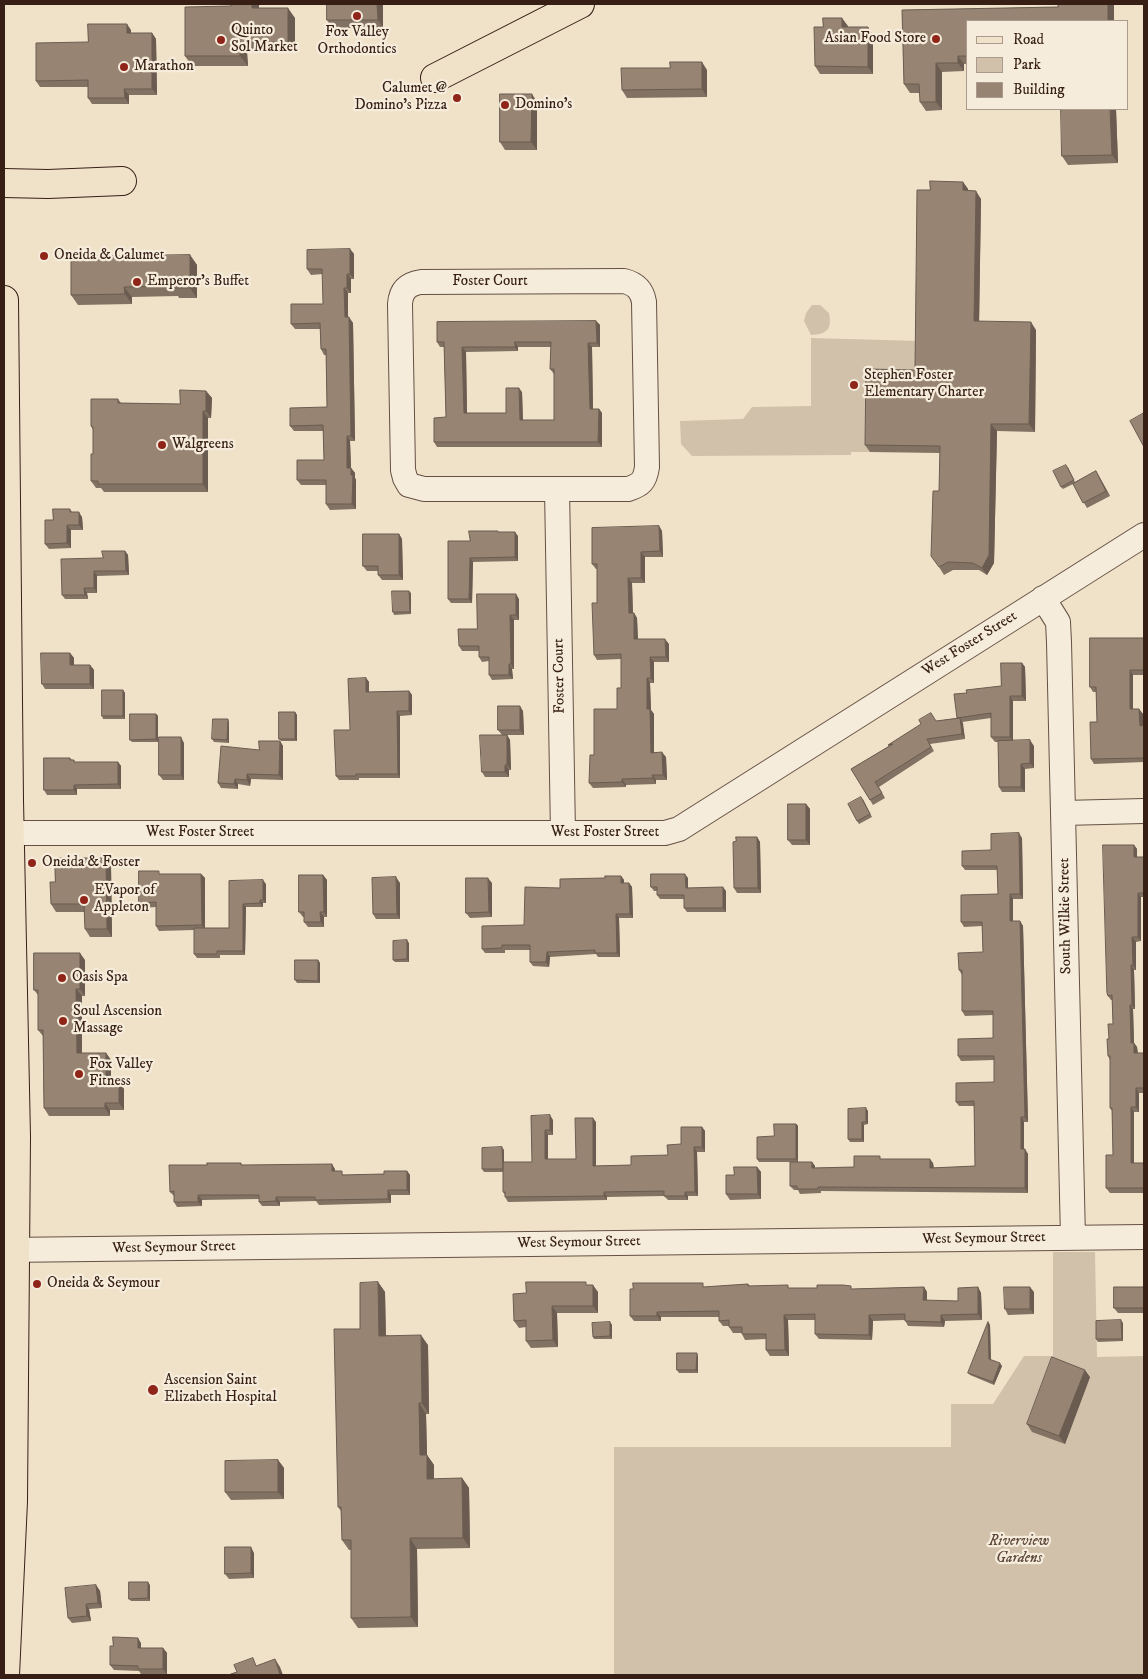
<!DOCTYPE html>
<style>
body{margin:0}
#map{position:relative;width:1148px;height:1679px;overflow:hidden;background:#f0e2c9;font-family:"IM FELL DW Pica",serif}
canvas{display:block}
.frame{position:absolute;inset:0;border:5px solid #371f16;pointer-events:none}
.legend{position:absolute;left:966px;top:20px;width:162px;height:90px;box-sizing:border-box;background:#f5ecdc;border:1px solid #a99a8d;margin:0;padding:6px 9px;list-style:none;font-size:15px;color:#371f16}
.legend li{display:flex;align-items:center;gap:10px;height:25px}
.legend b{width:25px;border:1px solid #a99a8d}
</style>
<div id="map">
<canvas width="1148" height="1679"></canvas>
<div class="frame"></div>
<ul class="legend">
<li><b style="height:6px;background:#f0e2c9"></b>Road</li>
<li><b style="height:14px;background:#d1c1ab"></b>Park</li>
<li><b style="height:14px;background:#978473"></b>Building</li>
</ul>
</div>
<script>
const g = document.querySelector('canvas').getContext('2d');
g.lineJoin = 'round';
function fillPath(path, color) { g.fillStyle = color; g.fill(path, 'evenodd'); }
function stroke(path, color, width, dash) { g.strokeStyle = color; g.lineWidth = width; g.lineCap = dash ? 'butt' : 'round'; g.setLineDash(dash || []); g.stroke(path); }
function drawText(font, color, halo, rows, align = 'center') {
  g.font = font + ' "IM FELL DW Pica",serif'; g.lineWidth = 4.5; g.setLineDash([]); g.textBaseline = 'middle'; g.strokeStyle = halo; g.fillStyle = color; for (const [text, x, y, turn = 0] of rows) {
    g.save(); g.translate(x, y); g.rotate((+turn || 0) * Math.PI / 180); g.textAlign = isNaN(turn) ? turn : align; if (halo) g.strokeText(text, 0, 0); g.fillText(text, 0, 0); g.restore();
  }
}
fillPath(new Path2D(`
 M 812,305 L 820,305 L 829,313 C 832,329 828,334 811,335 L 804,321 L 806,313 Z
 M 811,338 L 921,341 L 920,378 L 871,377 L 870,452 L 851,452 L 851,455 L 692,456 L 681,444 L 680,421 L 743,419 L 752,407 L 811,406 Z
 M 1053,1252 L 1095,1252 L 1097,1357 L 1144,1356 L 1144,1675 L 614,1675 L 614,1447 L 951,1447 L 951,1404 L 993,1404 L 1024,1356 L 1053,1356 Z`), '#d1c1ab');
const minor = new Path2D(`
 M 624,281 C 636,284 642,290 644,302 L 647,467 C 645,481 641,485 628,489 L 424,489 L 409,485 L 405,478 L 403,470 L 400,304 C 401,290 408,284 421,282 Z
 M 557,489 L 563,833
 M 1043,598 L 1058,622 L 1059,642 L 1073,1238
 M 1063,813 L 1144,811
 M 9,833 L 665,833 L 679,829 L 1144,535
 M 4,1250 L 1144,1237`);
const major = new Path2D(`
 M 435,78 L 580,4
 M 4,183 L 48,184 L 122,181
 M 4,300 L 9,800 L 16,1137 L 13,1501 L 5,1675`);
stroke(minor, '#655043', 26);
stroke(major, '#371f16', 30);
stroke(minor, '#f5ecdc', 24);
stroke(major, '#f0e2c9', 28);
fillPath(new Path2D(`
 M 259,4 L 259,8 L 295,18 L 295,52 L 247,52 L 248,66 L 192,66 L 185,56 L 231,6 Z
 M 383,4 L 383,28 L 332,28 L 327,20 Z
 M 1114,4 L 967,21 L 967,64 L 964,64 L 964,71 L 942,72 L 942,110 L 926,111 L 920,102 L 920,93 L 910,93 L 904,84 L 902,10 L 1058,7 Z
 M 848,26 L 847,27 L 873,35 L 873,74 L 820,74 L 815,66 Z
 M 131,30 L 131,33 L 152,33 L 156,39 L 157,95 L 129,95 L 129,104 L 92,104 L 88,98 L 88,87 L 40,87 L 36,81 L 88,42 Z
 M 670,68 L 707,70 L 707,97 L 627,98 L 622,90 Z
 M 537,102 L 537,150 L 505,150 L 500,142 Z
 M 1116,109 L 1118,163 L 1068,165 L 1062,156 Z
 M 963,182 L 968,189 L 968,191 L 981,199 L 979,321 L 1036,330 L 1035,432 L 997,431 L 994,563 L 987,575 L 979,570 L 953,570 L 944,575 L 939,567 L 940,453 L 870,452 L 865,445 L 915,370 L 930,190 Z
 M 350,249 L 354,254 L 354,279 L 351,279 L 351,293 L 348,293 L 348,317 L 353,323 L 355,441 L 350,441 L 351,468 L 355,473 L 355,478 L 356,480 L 356,509 L 330,510 L 326,504 L 326,485 L 301,485 L 297,480 L 324,460 L 323,431 L 294,431 L 290,426 L 327,407 L 326,355 L 324,355 L 321,349 L 320,329 L 295,329 L 291,324 L 323,304 L 323,274 L 311,275 L 307,269 Z
 M 190,255 L 197,265 L 197,298 L 179,298 L 178,296 L 132,297 L 132,304 L 78,305 L 71,295 Z
 M 596,321 L 600,325 L 600,347 L 592,347 L 593,409 L 599,409 L 602,413 L 602,447 L 437,447 L 434,442 L 446,417 L 444,347 L 440,347 L 437,342 ZM 518,347 L 551,347 L 550,369 L 554,374 L 554,420 L 523,420 L 522,392 L 506,413 L 467,413 L 466,352 L 518,351 Z
 M 206,391 L 212,398 L 211,418 L 208,418 L 208,492 L 104,492 L 101,488 L 96,488 L 91,481 L 93,454 L 93,430 L 91,426 L 118,399 L 121,403 L 180,404 Z
 M 1068,467 L 1075,482 L 1096,471 L 1110,496 L 1087,508 L 1073,484 L 1063,489 L 1061,487 Z
 M 70,509 L 72,512 L 82,517 L 83,530 L 71,530 L 71,548 L 49,549 L 45,544 L 53,520 Z
 M 659,526 L 662,531 L 663,557 L 645,557 L 645,583 L 632,583 L 633,613 L 634,613 L 637,618 L 638,639 L 669,644 L 669,662 L 654,662 L 654,683 L 650,683 L 651,710 L 654,714 L 654,752 L 666,757 L 667,780 L 656,780 L 656,784 L 626,785 L 626,787 L 593,788 L 589,783 L 594,755 L 617,709 L 621,688 L 621,659 L 597,660 L 594,655 L 597,603 L 597,569 L 596,569 L 592,564 Z
 M 499,532 L 518,536 L 518,561 L 473,562 L 472,603 L 451,603 L 448,599 L 470,541 Z
 M 399,534 L 402,539 L 403,580 L 382,580 L 378,575 L 378,571 L 367,571 L 363,566 Z
 M 125,551 L 128,555 L 129,575 L 97,576 L 97,593 L 87,593 L 88,599 L 65,599 L 62,595 L 103,558 Z
 M 411,593 L 411,614 L 394,615 L 393,612 Z
 M 519,599 L 519,620 L 514,620 L 514,669 L 512,669 L 513,679 L 492,680 L 489,675 L 489,661 L 482,662 L 479,657 L 479,651 L 462,651 L 459,646 L 477,629 Z
 M 1144,638 L 1144,675 L 1133,675 L 1133,709 L 1139,709 L 1143,714 L 1143,725 L 1144,725 L 1144,762 L 1094,764 L 1091,759 L 1097,722 L 1096,692 L 1093,692 L 1090,687 Z
 M 70,653 L 74,658 L 74,665 L 90,665 L 94,670 L 94,689 L 45,689 L 42,684 Z
 M 1022,663 L 1025,667 L 1026,701 L 1013,701 L 1013,741 L 1034,746 L 1034,768 L 1025,769 L 1025,792 L 1002,792 L 999,787 L 998,742 L 995,742 L 991,737 L 991,718 L 962,722 L 965,739 L 930,744 L 934,751 L 879,787 L 885,798 L 873,805 L 851,769 L 889,746 L 888,745 L 936,721 L 957,718 L 967,693 L 1001,686 Z
 M 366,678 L 369,682 L 369,692 L 409,691 L 412,695 L 412,715 L 400,716 L 400,778 L 359,778 L 359,780 L 339,780 L 336,776 L 350,730 Z
 M 123,690 L 125,693 L 125,719 L 103,719 L 102,716 Z
 M 523,711 L 524,735 L 507,735 L 510,740 L 511,770 L 509,770 L 509,777 L 485,777 L 482,772 L 502,735 L 498,730 Z
 M 295,712 L 297,715 L 297,741 L 281,741 L 279,739 Z
 M 156,714 L 158,716 L 158,742 L 132,742 L 130,740 Z
 M 229,722 L 229,743 L 214,742 L 212,739 Z
 M 280,741 L 283,746 L 283,780 L 251,779 L 250,786 L 238,784 L 238,789 L 221,788 L 218,783 L 259,750 Z
 M 184,743 L 184,780 L 163,780 L 159,775 Z
 M 70,758 L 72,760 L 74,760 L 75,762 L 118,762 L 121,766 L 121,789 L 77,789 L 77,795 L 47,795 L 44,790 Z
 M 863,799 L 872,817 L 859,824 L 857,821 Z
 M 806,804 L 810,809 L 810,845 L 792,845 L 788,840 Z
 M 757,837 L 760,842 L 761,893 L 737,893 L 734,888 Z
 M 1022,838 L 1023,899 L 1013,899 L 1013,921 L 1020,921 L 1023,926 L 1028,1122 L 1024,1122 L 1024,1149 L 1028,1154 L 1028,1193 L 821,1191 L 821,1193 L 800,1194 L 798,1190 L 794,1190 L 790,1186 L 812,1162 L 815,1166 L 815,1168 L 854,1167 L 882,1159 L 933,1163 L 934,1168 L 975,1166 L 974,1106 L 959,1106 L 956,1102 L 994,1082 L 994,1060 L 961,1061 L 958,1056 L 993,1038 L 993,1015 L 965,1016 L 962,1011 L 962,975 L 959,970 L 983,952 L 982,926 L 964,927 L 961,922 L 998,894 L 997,870 L 965,870 L 962,866 L 991,850 Z
 M 1134,845 L 1137,849 L 1137,857 L 1144,857 L 1144,897 L 1141,897 L 1141,941 L 1136,942 L 1136,970 L 1134,970 L 1135,1009 L 1133,1009 L 1134,1043 L 1137,1047 L 1138,1053 L 1144,1053 L 1144,1093 L 1139,1093 L 1139,1112 L 1134,1112 L 1134,1163 L 1144,1163 L 1144,1193 L 1110,1193 L 1106,1188 L 1113,1155 L 1112,1111 L 1110,1108 L 1110,1060 L 1108,1056 L 1109,1039 L 1113,1024 L 1112,1000 L 1111,1000 L 1108,996 Z
 M 111,865 L 112,937 L 90,937 L 85,929 L 84,912 L 56,912 L 51,904 L 55,882 Z
 M 161,874 L 201,874 L 205,878 L 205,928 L 229,928 L 229,881 L 266,884 L 266,903 L 263,903 L 263,907 L 246,907 L 245,955 L 220,955 L 220,958 L 197,958 L 194,954 L 194,930 L 159,931 L 156,926 L 156,907 L 143,908 L 139,903 Z
 M 323,875 L 327,880 L 327,917 L 324,917 L 324,927 L 308,927 L 304,922 L 304,917 L 303,917 L 299,912 Z
 M 621,876 L 624,880 L 624,883 L 629,883 L 632,887 L 633,918 L 619,918 L 620,957 L 598,957 L 596,954 L 550,957 L 549,967 L 533,966 L 530,962 L 530,950 L 505,950 L 505,953 L 485,953 L 482,949 L 524,925 L 560,888 L 605,878 Z
 M 688,878 L 688,888 L 726,891 L 726,912 L 687,912 L 684,908 L 684,899 L 660,899 L 657,895 L 657,891 L 654,891 L 651,887 Z
 M 400,883 L 400,919 L 376,919 L 373,914 Z
 M 492,883 L 492,917 L 470,918 L 466,913 Z
 M 409,943 L 409,962 L 395,962 L 393,960 Z
 M 85,960 L 85,996 L 82,996 L 82,1053 L 106,1053 L 111,1060 L 111,1081 L 124,1089 L 124,1110 L 110,1110 L 110,1116 L 49,1116 L 44,1108 L 43,1036 L 38,1030 L 38,995 L 34,990 Z
 M 318,960 L 320,963 L 320,983 L 297,983 L 295,980 Z
 M 868,1111 L 868,1124 L 864,1125 L 864,1142 L 850,1142 L 848,1139 Z
 M 531,1116 L 553,1120 L 553,1135 L 548,1135 L 548,1159 L 576,1159 L 596,1122 L 596,1166 L 631,1165 L 668,1155 L 702,1127 L 705,1131 L 705,1152 L 697,1152 L 698,1196 L 688,1196 L 688,1200 L 668,1200 L 664,1196 L 607,1197 L 607,1200 L 508,1202 L 505,1197 L 505,1195 L 503,1192 L 503,1172 L 484,1172 L 482,1169 L 504,1150 L 504,1162 L 532,1162 Z
 M 796,1124 L 798,1126 L 798,1162 L 759,1162 L 757,1159 Z
 M 241,1163 L 242,1165 L 335,1169 L 335,1171 L 344,1175 L 384,1174 L 407,1171 L 410,1175 L 410,1195 L 391,1195 L 391,1203 L 319,1205 L 316,1201 L 280,1202 L 280,1206 L 262,1206 L 259,1202 L 259,1199 L 202,1200 L 202,1206 L 177,1207 L 174,1202 L 174,1196 L 170,1192 L 207,1165 Z
 M 757,1167 L 761,1172 L 761,1199 L 730,1200 L 726,1194 L 734,1175 Z
 M 378,1282 L 385,1292 L 386,1335 L 428,1345 L 429,1414 L 426,1414 L 427,1455 L 434,1465 L 434,1479 L 462,1478 L 469,1488 L 470,1548 L 417,1549 L 418,1627 L 358,1628 L 351,1618 L 351,1550 L 349,1550 L 342,1540 L 341,1511 L 338,1507 L 360,1329 Z
 M 748,1284 L 750,1286 L 790,1288 L 853,1289 L 924,1287 L 927,1292 L 927,1301 L 958,1301 L 978,1287 L 981,1293 L 982,1320 L 945,1321 L 944,1327 L 908,1326 L 905,1320 L 873,1321 L 872,1340 L 819,1339 L 815,1334 L 815,1320 L 788,1320 L 789,1356 L 770,1356 L 766,1350 L 766,1339 L 745,1340 L 742,1334 L 742,1333 L 733,1333 L 729,1327 L 729,1326 L 723,1326 L 719,1321 L 719,1317 L 661,1317 L 661,1321 L 634,1321 L 630,1316 L 706,1287 Z
 M 588,1285 L 598,1292 L 598,1313 L 557,1313 L 558,1347 L 531,1348 L 526,1341 L 526,1327 L 519,1328 L 514,1321 L 526,1293 Z
 M 1144,1287 L 1144,1313 L 1118,1313 L 1114,1308 Z
 M 1034,1292 L 1034,1314 L 1008,1315 L 1005,1309 Z
 M 610,1322 L 612,1325 L 612,1339 L 594,1339 L 593,1337 Z
 M 988,1322 L 990,1325 L 991,1360 L 1002,1366 L 994,1385 L 970,1375 L 968,1373 Z
 M 1123,1323 L 1123,1341 L 1098,1342 L 1096,1339 Z
 M 698,1356 L 698,1373 L 679,1373 L 677,1370 Z
 M 1090,1377 L 1065,1444 L 1032,1432 L 1027,1424 Z
 M 278,1460 L 284,1468 L 284,1499 L 231,1500 L 225,1492 Z
 M 254,1553 L 254,1578 L 229,1579 L 225,1574 Z
 M 96,1585 L 100,1591 L 102,1608 L 89,1609 L 91,1621 L 72,1623 L 68,1618 Z
 M 150,1585 L 150,1601 L 131,1601 L 129,1599 Z
 M 141,1643 L 141,1648 L 163,1648 L 167,1653 L 167,1675 L 141,1674 L 139,1671 L 114,1670 L 110,1665 Z`), '#827263');
fillPath(new Path2D(`
 M 252,4 L 259,4 L 259,18 L 252,8 Z
 M 377,4 L 383,4 L 383,28 L 378,20 Z
 M 1108,4 L 1114,4 L 1114,21 L 1108,21 Z
 M 288,8 L 295,18 L 295,52 L 288,42 Z
 M 842,18 L 848,26 L 847,34 L 842,27 Z
 M 127,24 L 131,30 L 131,39 L 127,33 Z
 M 868,27 L 873,35 L 873,74 L 868,67 Z
 M 152,33 L 156,39 L 157,95 L 152,89 Z
 M 240,42 L 247,52 L 248,66 L 240,56 Z
 M 958,56 L 964,64 L 964,71 L 958,63 Z
 M 702,62 L 707,70 L 707,97 L 702,89 Z
 M 936,63 L 942,72 L 942,110 L 936,102 Z
 M 124,89 L 129,95 L 129,104 L 125,98 Z
 M 532,94 L 537,102 L 537,150 L 531,142 Z
 M 1110,109 L 1116,109 L 1118,163 L 1112,155 Z
 M 963,182 L 968,189 L 968,198 L 963,190 Z
 M 976,191 L 981,199 L 979,329 L 974,321 Z
 M 350,249 L 354,254 L 354,279 L 350,274 Z
 M 190,255 L 197,265 L 197,298 L 190,288 Z
 M 347,274 L 351,279 L 351,293 L 347,288 Z
 M 124,287 L 132,297 L 132,304 L 125,294 Z
 M 344,288 L 348,293 L 348,323 L 345,317 Z
 M 349,317 L 353,323 L 355,441 L 351,436 Z
 M 596,321 L 600,325 L 600,347 L 597,343 Z
 M 1031,322 L 1036,330 L 1035,432 L 1029,424 Z
 M 515,342 L 518,347 L 518,351 L 515,347 Z
 M 588,343 L 592,347 L 593,413 L 590,409 Z
 M 462,347 L 466,352 L 467,417 L 464,413 Z
 M 519,388 L 522,392 L 523,425 L 520,420 Z
 M 206,391 L 212,398 L 211,418 L 206,411 Z
 M 599,409 L 602,413 L 602,447 L 598,442 Z
 M 203,411 L 208,418 L 208,492 L 203,484 Z
 M 991,424 L 997,431 L 994,563 L 987,575 L 982,568 Z
 M 347,436 L 350,441 L 351,468 L 355,473 L 355,478 L 356,480 L 356,509 L 352,504 L 347,468 Z
 M 1096,471 L 1099,476 L 1110,496 L 1106,491 Z
 M 79,512 L 82,517 L 83,530 L 79,525 Z
 M 67,525 L 71,530 L 71,548 L 67,543 Z
 M 659,526 L 662,531 L 663,557 L 660,551 Z
 M 515,532 L 518,536 L 518,561 L 515,557 Z
 M 399,534 L 402,539 L 403,580 L 399,575 Z
 M 125,551 L 128,555 L 129,575 L 126,571 Z
 M 641,552 L 645,557 L 645,583 L 641,578 Z
 M 470,558 L 473,562 L 472,603 L 469,599 Z
 M 94,571 L 97,576 L 97,593 L 94,588 Z
 M 628,578 L 632,583 L 633,618 L 629,613 Z
 M 84,588 L 87,593 L 88,599 L 85,595 Z
 M 409,591 L 411,593 L 411,614 L 410,612 Z
 M 516,594 L 519,599 L 519,620 L 516,615 Z
 M 634,613 L 637,618 L 638,644 L 634,639 Z
 M 510,615 L 514,620 L 514,669 L 511,664 Z
 M 665,639 L 669,644 L 669,662 L 666,657 Z
 M 70,653 L 74,658 L 74,670 L 70,665 Z
 M 650,657 L 654,662 L 654,683 L 651,678 Z
 M 1022,663 L 1025,667 L 1026,701 L 1022,696 Z
 M 509,664 L 512,669 L 513,679 L 509,675 Z
 M 90,665 L 94,670 L 94,689 L 90,684 Z
 M 1130,670 L 1133,675 L 1133,714 L 1130,709 Z
 M 366,678 L 369,682 L 369,696 L 366,692 Z
 M 647,678 L 650,683 L 651,710 L 654,714 L 654,758 L 651,753 L 647,709 Z
 M 123,690 L 125,693 L 125,719 L 123,716 Z
 M 409,691 L 412,695 L 412,715 L 409,711 Z
 M 1010,696 L 1013,701 L 1013,742 L 1010,737 Z
 M 520,706 L 523,711 L 524,735 L 520,730 Z
 M 1139,709 L 1143,714 L 1143,730 L 1140,726 Z
 M 397,711 L 400,716 L 400,778 L 398,774 Z
 M 295,712 L 297,715 L 297,741 L 295,739 Z
 M 156,714 L 158,716 L 158,742 L 156,739 Z
 M 960,718 L 963,723 L 965,739 L 962,734 Z
 M 228,719 L 229,722 L 229,743 L 227,740 Z
 M 507,735 L 510,740 L 511,770 L 507,765 Z
 M 181,737 L 184,743 L 184,780 L 181,775 Z
 M 1030,740 L 1034,746 L 1034,768 L 1030,763 Z
 M 280,741 L 283,746 L 283,780 L 279,775 Z
 M 662,752 L 666,757 L 667,780 L 663,775 Z
 M 118,762 L 121,766 L 121,789 L 118,784 Z
 M 1021,764 L 1025,769 L 1025,792 L 1021,787 Z
 M 505,765 L 509,770 L 509,777 L 505,772 Z
 M 247,774 L 251,779 L 250,786 L 247,780 Z
 M 652,775 L 656,780 L 656,784 L 653,778 Z
 M 235,779 L 238,784 L 238,789 L 234,784 Z
 M 622,779 L 626,785 L 626,787 L 622,782 Z
 M 74,785 L 77,789 L 77,795 L 74,790 Z
 M 806,804 L 810,809 L 810,845 L 806,840 Z
 M 1019,833 L 1022,838 L 1023,899 L 1020,894 Z
 M 757,837 L 760,842 L 761,893 L 758,888 Z
 M 1134,845 L 1137,849 L 1137,862 L 1134,857 Z
 M 106,858 L 111,865 L 112,937 L 107,929 Z
 M 201,874 L 205,878 L 205,930 L 202,925 Z
 M 685,874 L 688,878 L 688,892 L 686,888 Z
 M 323,875 L 327,880 L 327,917 L 324,912 Z
 M 621,876 L 624,880 L 624,887 L 621,883 Z
 M 396,877 L 400,883 L 400,919 L 397,914 Z
 M 488,878 L 492,883 L 492,917 L 489,912 Z
 M 263,880 L 266,884 L 266,903 L 263,900 Z
 M 629,883 L 632,887 L 633,918 L 630,914 Z
 M 723,887 L 726,891 L 726,912 L 723,908 Z
 M 1138,893 L 1141,897 L 1141,941 L 1138,937 Z
 M 1010,894 L 1013,899 L 1013,926 L 1010,921 Z
 M 260,900 L 263,903 L 263,907 L 260,903 Z
 M 243,904 L 246,907 L 245,955 L 243,951 Z
 M 320,912 L 324,917 L 324,927 L 321,922 Z
 M 616,914 L 619,918 L 620,957 L 617,953 Z
 M 1020,921 L 1023,926 L 1028,1122 L 1025,1117 Z
 M 1132,937 L 1136,942 L 1136,970 L 1133,965 Z
 M 407,940 L 409,943 L 409,962 L 407,959 Z
 M 547,952 L 550,957 L 549,967 L 546,962 Z
 M 80,953 L 85,960 L 85,996 L 80,989 Z
 M 318,960 L 320,963 L 320,983 L 318,981 Z
 M 1131,965 L 1134,970 L 1135,1009 L 1132,1005 Z
 M 76,989 L 82,996 L 82,1060 L 77,1053 Z
 M 1130,1005 L 1133,1009 L 1134,1043 L 1137,1047 L 1138,1057 L 1134,1053 L 1131,1043 Z
 M 106,1053 L 111,1060 L 111,1089 L 106,1081 Z
 M 119,1081 L 124,1089 L 124,1110 L 119,1103 Z
 M 1136,1088 L 1139,1093 L 1139,1112 L 1136,1107 Z
 M 105,1103 L 110,1110 L 110,1116 L 105,1108 Z
 M 1131,1107 L 1134,1112 L 1134,1168 L 1131,1163 Z
 M 866,1108 L 868,1111 L 868,1124 L 866,1122 Z
 M 550,1115 L 553,1120 L 553,1135 L 550,1130 Z
 M 1021,1117 L 1024,1122 L 1024,1154 L 1021,1149 Z
 M 593,1118 L 596,1122 L 596,1170 L 593,1166 Z
 M 862,1122 L 864,1125 L 864,1142 L 862,1139 Z
 M 796,1124 L 798,1126 L 798,1162 L 796,1159 Z
 M 702,1127 L 705,1131 L 705,1152 L 702,1147 Z
 M 545,1130 L 548,1135 L 548,1164 L 545,1159 Z
 M 502,1147 L 504,1150 L 504,1172 L 503,1169 Z
 M 694,1147 L 697,1152 L 698,1196 L 695,1192 Z
 M 1025,1149 L 1028,1154 L 1028,1193 L 1025,1188 Z
 M 930,1159 L 933,1163 L 934,1172 L 930,1168 Z
 M 812,1162 L 815,1166 L 815,1173 L 812,1168 Z
 M 332,1164 L 335,1169 L 335,1176 L 332,1171 Z
 M 757,1167 L 761,1172 L 761,1199 L 758,1194 Z
 M 407,1171 L 410,1175 L 410,1195 L 407,1190 Z
 M 388,1190 L 391,1195 L 391,1203 L 388,1199 Z
 M 604,1192 L 607,1197 L 607,1200 L 604,1196 Z
 M 685,1192 L 688,1196 L 688,1200 L 685,1196 Z
 M 198,1195 L 202,1200 L 202,1206 L 198,1202 Z
 M 276,1197 L 280,1202 L 280,1206 L 276,1201 Z
 M 378,1282 L 385,1292 L 386,1346 L 379,1336 Z
 M 593,1285 L 598,1292 L 598,1313 L 593,1306 Z
 M 924,1287 L 927,1292 L 927,1306 L 923,1300 Z
 M 978,1287 L 981,1293 L 982,1320 L 978,1314 Z
 M 1030,1287 L 1034,1292 L 1034,1314 L 1030,1309 Z
 M 552,1306 L 557,1313 L 558,1347 L 553,1340 Z
 M 657,1312 L 661,1317 L 661,1321 L 657,1316 Z
 M 784,1315 L 788,1320 L 789,1356 L 785,1350 Z
 M 869,1315 L 873,1321 L 872,1340 L 869,1335 Z
 M 941,1315 L 945,1321 L 944,1327 L 941,1322 Z
 M 1121,1320 L 1123,1323 L 1123,1341 L 1122,1339 Z
 M 610,1322 L 612,1325 L 612,1339 L 610,1336 Z
 M 988,1322 L 990,1325 L 991,1362 L 989,1359 Z
 M 421,1335 L 428,1345 L 429,1414 L 422,1403 Z
 M 697,1353 L 698,1356 L 698,1373 L 696,1370 Z
 M 1000,1363 L 1002,1366 L 994,1385 L 993,1382 Z
 M 1085,1370 L 1090,1377 L 1065,1444 L 1059,1436 Z
 M 419,1403 L 426,1414 L 427,1455 L 434,1465 L 434,1489 L 427,1479 L 420,1455 Z
 M 278,1460 L 284,1468 L 284,1499 L 278,1492 Z
 M 462,1478 L 469,1488 L 470,1548 L 463,1538 Z
 M 410,1538 L 417,1549 L 418,1627 L 411,1617 Z
 M 251,1547 L 254,1553 L 254,1578 L 251,1573 Z
 M 148,1582 L 150,1585 L 150,1601 L 148,1598 Z
 M 96,1585 L 100,1591 L 102,1608 L 98,1603 Z
 M 86,1604 L 89,1609 L 91,1621 L 87,1616 Z
 M 138,1638 L 141,1643 L 141,1653 L 138,1648 Z
 M 163,1648 L 167,1653 L 167,1675 L 163,1669 Z
 M 275,1659 L 280,1667 L 283,1675 L 280,1675 Z`), '#6a5c50');
const building = new Path2D(`
 M 231,4 L 252,4 L 252,8 L 288,8 L 288,42 L 240,42 L 240,56 L 185,56 L 185,7 L 231,6 Z
 M 327,4 L 377,4 L 378,20 L 327,20 Z
 M 1058,4 L 1108,4 L 1108,21 L 967,21 L 967,56 L 958,56 L 958,63 L 936,63 L 936,102 L 920,102 L 919,84 L 904,84 L 902,10 L 1058,7 Z
 M 823,18 L 842,18 L 842,27 L 868,27 L 868,67 L 815,66 L 814,27 L 823,27 Z
 M 88,24 L 127,24 L 127,33 L 152,33 L 152,89 L 124,89 L 125,98 L 88,98 L 88,80 L 36,81 L 36,43 L 88,42 Z
 M 670,62 L 702,62 L 702,89 L 622,90 L 621,68 L 670,68 Z
 M 500,94 L 532,94 L 531,142 L 500,142 Z
 M 1061,109 L 1110,109 L 1112,155 L 1062,156 Z
 M 930,181 L 963,182 L 963,190 L 976,191 L 974,321 L 1031,322 L 1029,424 L 991,424 L 989,555 L 982,568 L 973,563 L 948,562 L 939,567 L 931,556 L 933,491 L 939,491 L 940,446 L 865,445 L 866,369 L 915,370 L 917,190 L 930,190 Z
 M 350,249 L 350,274 L 347,274 L 347,288 L 344,288 L 345,317 L 349,317 L 351,436 L 347,436 L 347,468 L 351,468 L 351,475 L 353,475 L 352,504 L 326,504 L 326,480 L 297,480 L 297,460 L 324,460 L 323,425 L 290,426 L 290,408 L 327,407 L 326,349 L 321,349 L 320,323 L 291,324 L 291,304 L 323,304 L 322,269 L 307,269 L 307,250 Z
 M 190,255 L 190,288 L 172,288 L 172,286 L 124,287 L 125,294 L 71,295 L 71,257 Z
 M 596,321 L 597,343 L 588,343 L 590,409 L 599,409 L 598,442 L 434,442 L 434,418 L 446,417 L 444,342 L 437,342 L 437,322 ZM 515,342 L 551,342 L 550,369 L 554,369 L 554,420 L 520,420 L 519,388 L 506,388 L 506,413 L 464,413 L 462,347 L 515,347 Z
 M 180,390 L 206,391 L 206,411 L 203,411 L 203,484 L 98,484 L 98,481 L 91,481 L 91,454 L 93,454 L 93,427 L 91,426 L 91,399 L 118,399 L 118,403 L 180,404 Z
 M 1144,413 L 1144,447 L 1130,421 Z
 M 1066,465 L 1074,480 L 1061,487 L 1053,471 Z
 M 1096,471 L 1106,491 L 1083,503 L 1073,484 Z
 M 53,509 L 70,509 L 70,512 L 79,512 L 79,525 L 67,525 L 67,543 L 45,544 L 45,520 L 53,520 Z
 M 659,526 L 660,551 L 641,552 L 641,578 L 628,578 L 629,613 L 634,613 L 634,639 L 665,639 L 666,657 L 650,657 L 651,678 L 647,678 L 647,709 L 650,709 L 651,753 L 662,752 L 663,775 L 652,775 L 653,778 L 622,779 L 622,782 L 589,783 L 590,755 L 594,755 L 594,709 L 617,709 L 617,688 L 621,688 L 621,654 L 594,655 L 592,603 L 597,603 L 597,564 L 592,564 L 592,528 Z
 M 469,531 L 498,531 L 498,532 L 515,532 L 515,557 L 470,558 L 469,599 L 448,599 L 448,541 L 470,541 Z
 M 363,534 L 399,534 L 399,575 L 378,575 L 378,566 L 363,566 Z
 M 102,551 L 125,551 L 126,571 L 94,571 L 94,588 L 84,588 L 85,595 L 62,595 L 61,559 L 103,558 Z
 M 392,591 L 409,591 L 410,612 L 393,612 Z
 M 477,594 L 516,594 L 516,615 L 510,615 L 511,664 L 509,664 L 509,675 L 489,675 L 489,657 L 479,657 L 479,646 L 459,646 L 458,629 L 477,629 Z
 M 1090,638 L 1144,638 L 1144,670 L 1130,670 L 1130,709 L 1139,709 L 1140,726 L 1144,725 L 1144,758 L 1091,759 L 1090,722 L 1097,722 L 1096,687 L 1090,687 Z
 M 41,653 L 70,653 L 70,665 L 90,665 L 90,684 L 42,684 Z
 M 1001,663 L 1022,663 L 1022,696 L 1010,696 L 1010,737 L 991,737 L 991,713 L 957,718 L 954,694 L 967,693 L 966,690 L 1001,686 Z
 M 366,678 L 366,692 L 409,691 L 409,711 L 397,711 L 398,774 L 356,774 L 356,776 L 336,776 L 334,730 L 350,730 L 348,679 Z
 M 102,690 L 123,690 L 123,716 L 102,716 Z
 M 498,706 L 520,706 L 520,730 L 498,730 Z
 M 279,712 L 295,712 L 295,739 L 279,739 Z
 M 931,713 L 936,721 L 960,718 L 962,734 L 927,739 L 931,747 L 875,782 L 882,793 L 870,800 L 851,769 L 893,744 L 888,745 L 921,724 L 919,720 Z
 M 130,714 L 156,714 L 156,739 L 130,740 Z
 M 213,719 L 228,719 L 227,740 L 212,739 Z
 M 480,735 L 507,735 L 507,765 L 505,765 L 505,772 L 482,772 Z
 M 159,737 L 181,737 L 181,775 L 159,775 Z
 M 1030,740 L 1030,763 L 1021,764 L 1021,787 L 999,787 L 998,741 Z
 M 259,741 L 280,741 L 279,775 L 247,774 L 247,780 L 235,779 L 234,784 L 218,783 L 221,746 L 259,750 Z
 M 44,758 L 70,758 L 70,760 L 74,760 L 74,762 L 118,762 L 118,784 L 74,785 L 74,790 L 44,790 Z
 M 861,797 L 870,814 L 857,821 L 848,804 Z
 M 788,804 L 806,804 L 806,840 L 788,840 Z
 M 1019,833 L 1020,894 L 1010,894 L 1010,921 L 1020,921 L 1025,1117 L 1021,1117 L 1021,1149 L 1025,1149 L 1025,1188 L 818,1187 L 818,1189 L 797,1189 L 797,1186 L 790,1186 L 790,1162 L 812,1162 L 812,1168 L 854,1167 L 854,1156 L 880,1156 L 880,1159 L 930,1159 L 930,1168 L 975,1166 L 974,1101 L 956,1102 L 956,1083 L 994,1082 L 994,1056 L 958,1056 L 958,1039 L 993,1038 L 993,1011 L 962,1011 L 962,970 L 959,970 L 958,953 L 983,952 L 982,922 L 961,922 L 961,895 L 998,894 L 997,866 L 962,866 L 962,851 L 991,850 L 991,834 Z
 M 736,837 L 757,837 L 758,888 L 734,888 L 733,842 L 736,841 Z
 M 1103,845 L 1134,845 L 1134,857 L 1144,857 L 1144,893 L 1138,893 L 1138,937 L 1132,937 L 1133,965 L 1131,965 L 1132,1005 L 1130,1005 L 1131,1043 L 1134,1043 L 1134,1053 L 1144,1053 L 1144,1088 L 1136,1088 L 1136,1107 L 1131,1107 L 1131,1163 L 1144,1163 L 1144,1188 L 1106,1188 L 1106,1155 L 1113,1155 L 1112,1108 L 1110,1108 L 1110,1056 L 1108,1056 L 1107,1039 L 1109,1039 L 1108,1024 L 1113,1024 L 1112,995 L 1108,996 L 1107,993 Z
 M 55,858 L 106,858 L 107,929 L 85,929 L 84,904 L 51,904 L 50,882 L 55,882 Z
 M 139,871 L 159,871 L 159,874 L 201,874 L 202,925 L 156,926 L 156,902 L 139,903 Z
 M 651,874 L 685,874 L 686,888 L 723,887 L 723,908 L 684,908 L 684,895 L 657,895 L 657,887 L 651,887 Z
 M 299,875 L 323,875 L 324,912 L 320,912 L 321,922 L 304,922 L 304,912 L 299,912 Z
 M 605,876 L 621,876 L 621,883 L 629,883 L 630,914 L 616,914 L 617,953 L 595,953 L 595,950 L 547,952 L 546,962 L 530,962 L 530,945 L 502,945 L 502,948 L 482,949 L 482,926 L 524,925 L 525,887 L 560,888 L 560,879 L 605,878 Z
 M 396,877 L 397,914 L 373,914 L 372,878 Z
 M 466,878 L 488,878 L 489,912 L 466,913 Z
 M 263,880 L 263,900 L 260,900 L 260,903 L 243,904 L 243,951 L 217,951 L 217,954 L 194,954 L 194,928 L 229,928 L 229,881 Z
 M 407,940 L 407,959 L 393,960 L 393,941 Z
 M 34,953 L 80,953 L 80,989 L 76,989 L 77,1053 L 106,1053 L 106,1081 L 119,1081 L 119,1103 L 105,1103 L 105,1108 L 44,1108 L 43,1030 L 38,1030 L 38,990 L 34,990 Z
 M 295,960 L 318,960 L 318,981 L 295,980 Z
 M 866,1108 L 866,1122 L 862,1122 L 862,1139 L 848,1139 L 848,1109 Z
 M 550,1115 L 550,1130 L 545,1130 L 545,1159 L 576,1159 L 575,1118 L 593,1118 L 593,1166 L 631,1165 L 631,1156 L 668,1155 L 667,1145 L 681,1144 L 681,1127 L 702,1127 L 702,1147 L 694,1147 L 695,1192 L 685,1192 L 685,1196 L 664,1196 L 664,1191 L 604,1192 L 604,1196 L 505,1197 L 505,1192 L 503,1192 L 503,1162 L 532,1162 L 531,1116 Z
 M 774,1124 L 796,1124 L 796,1159 L 757,1159 L 757,1137 L 774,1136 Z
 M 502,1147 L 503,1169 L 482,1169 L 482,1148 Z
 M 207,1163 L 241,1163 L 241,1165 L 332,1164 L 332,1171 L 342,1171 L 342,1175 L 384,1174 L 384,1171 L 407,1171 L 407,1190 L 388,1190 L 388,1199 L 315,1200 L 315,1197 L 276,1197 L 276,1201 L 259,1202 L 259,1195 L 198,1195 L 198,1202 L 174,1202 L 174,1191 L 170,1192 L 169,1165 L 207,1165 Z
 M 734,1167 L 757,1167 L 758,1194 L 726,1194 L 726,1175 L 734,1175 Z
 M 378,1282 L 379,1336 L 421,1335 L 422,1403 L 419,1403 L 420,1455 L 427,1455 L 427,1479 L 462,1478 L 463,1538 L 410,1538 L 411,1617 L 351,1618 L 351,1540 L 342,1540 L 341,1507 L 338,1507 L 334,1329 L 360,1329 L 360,1283 Z
 M 526,1282 L 586,1282 L 586,1285 L 593,1285 L 593,1306 L 552,1306 L 553,1340 L 526,1341 L 526,1320 L 514,1321 L 513,1294 L 526,1293 Z
 M 633,1283 L 703,1283 L 703,1287 L 748,1284 L 748,1286 L 788,1285 L 788,1288 L 817,1288 L 817,1285 L 843,1285 L 851,1286 L 851,1289 L 924,1287 L 923,1300 L 958,1301 L 958,1288 L 978,1287 L 978,1314 L 941,1315 L 941,1322 L 905,1321 L 905,1314 L 869,1315 L 869,1335 L 815,1334 L 815,1314 L 784,1315 L 785,1350 L 766,1350 L 766,1334 L 742,1334 L 742,1327 L 729,1327 L 729,1320 L 719,1321 L 719,1311 L 657,1312 L 657,1316 L 630,1316 L 630,1289 L 633,1289 Z
 M 1004,1287 L 1030,1287 L 1030,1309 L 1005,1309 Z
 M 1114,1287 L 1144,1287 L 1144,1308 L 1114,1308 Z
 M 1121,1320 L 1122,1339 L 1096,1339 L 1096,1321 Z
 M 610,1322 L 610,1336 L 593,1337 L 592,1323 Z
 M 988,1322 L 989,1359 L 1000,1363 L 993,1382 L 968,1373 Z
 M 677,1353 L 697,1353 L 696,1370 L 677,1370 Z
 M 1052,1357 L 1085,1370 L 1059,1436 L 1027,1424 Z
 M 278,1460 L 278,1492 L 225,1492 L 225,1461 Z
 M 225,1547 L 251,1547 L 251,1573 L 225,1574 Z
 M 129,1582 L 148,1582 L 148,1598 L 129,1599 Z
 M 96,1585 L 98,1603 L 86,1604 L 87,1616 L 68,1618 L 65,1588 Z
 M 113,1637 L 138,1638 L 138,1648 L 163,1648 L 163,1669 L 138,1669 L 138,1666 L 110,1665 L 110,1646 L 113,1646 Z
 M 253,1658 L 256,1666 L 275,1659 L 280,1675 L 228,1675 L 237,1672 L 234,1665 Z`);
fillPath(building, '#978473');
stroke(building, '#6a5c50', 1);
for (const [x, y, r, color] of [
 [357,16,5,"#8f2418"],
 [936,39,5,"#8f2418"],
 [221,40,5,"#8f2418"],
 [124,67,5,"#8f2418"],
 [457,98,5,"#8f2418"],
 [505,105,5,"#8f2418"],
 [44,256,5,"#8f2418"],
 [137,282,5,"#8f2418"],
 [854,385,5,"#8f2418"],
 [162,445,5,"#8f2418"],
 [32,863,5,"#8f2418"],
 [84,900,5,"#8f2418"],
 [62,978,5,"#8f2418"],
 [63,1021,5,"#8f2418"],
 [79,1074,5,"#8f2418"],
 [37,1284,5,"#8f2418"],
 [153,1390,6,"#8f2418"]
]) { const dot = new Path2D(); dot.arc(x, y, r, 0, 2 * Math.PI); g.fillStyle = color; g.fill(dot); stroke(dot, '#f5ecdc', 2); }
drawText('15px', '#371f16', '#f5ecdc', [
 ["Quinto",231,31],
 ["Sol Market",231,48],
 ["Fox Valley",357,33,"center"],
 ["Orthodontics",357,50,"center"],
 ["Asian Food Store",926,39,"right"],
 ["Marathon",134,67],
 ["Calumet @",447,89,"right"],
 ["Domino's Pizza",447,106,"right"],
 ["Domino's",515,105],
 ["Oneida & Calumet",54,256],
 ["Emperor's Buffet",147,282],
 ["Stephen Foster",864,376],
 ["Elementary Charter",864,393],
 ["Walgreens",172,445],
 ["Oneida & Foster",42,863],
 ["EVapor of",94,891],
 ["Appleton",94,908],
 ["Oasis Spa",72,978],
 ["Soul Ascension",73,1012],
 ["Massage",73,1029],
 ["Fox Valley",89,1065],
 ["Fitness",89,1082],
 ["Oneida & Seymour",47,1284],
 ["Ascension Saint",164,1381],
 ["Elizabeth Hospital",164,1398]
], 'left');
drawText('15px', '#371f16', '#f5ecdc', [
 ["Foster Court",490,282],
 ["West Foster Street",970,644,-32],
 ["Foster Court",560,676,-91],
 ["West Foster Street",200,833],
 ["West Foster Street",605,833],
 ["South Wilkie Street",1066,916,-91],
 ["West Seymour Street",984,1239,-1],
 ["West Seymour Street",579,1243,-1],
 ["West Seymour Street",174,1248,-1]
]);
drawText('italic 15px', '#5e483b', '#f5ecdc', [
 ["Riverview",1019,1542],
 ["Gardens",1019,1559]
]);
</script>
